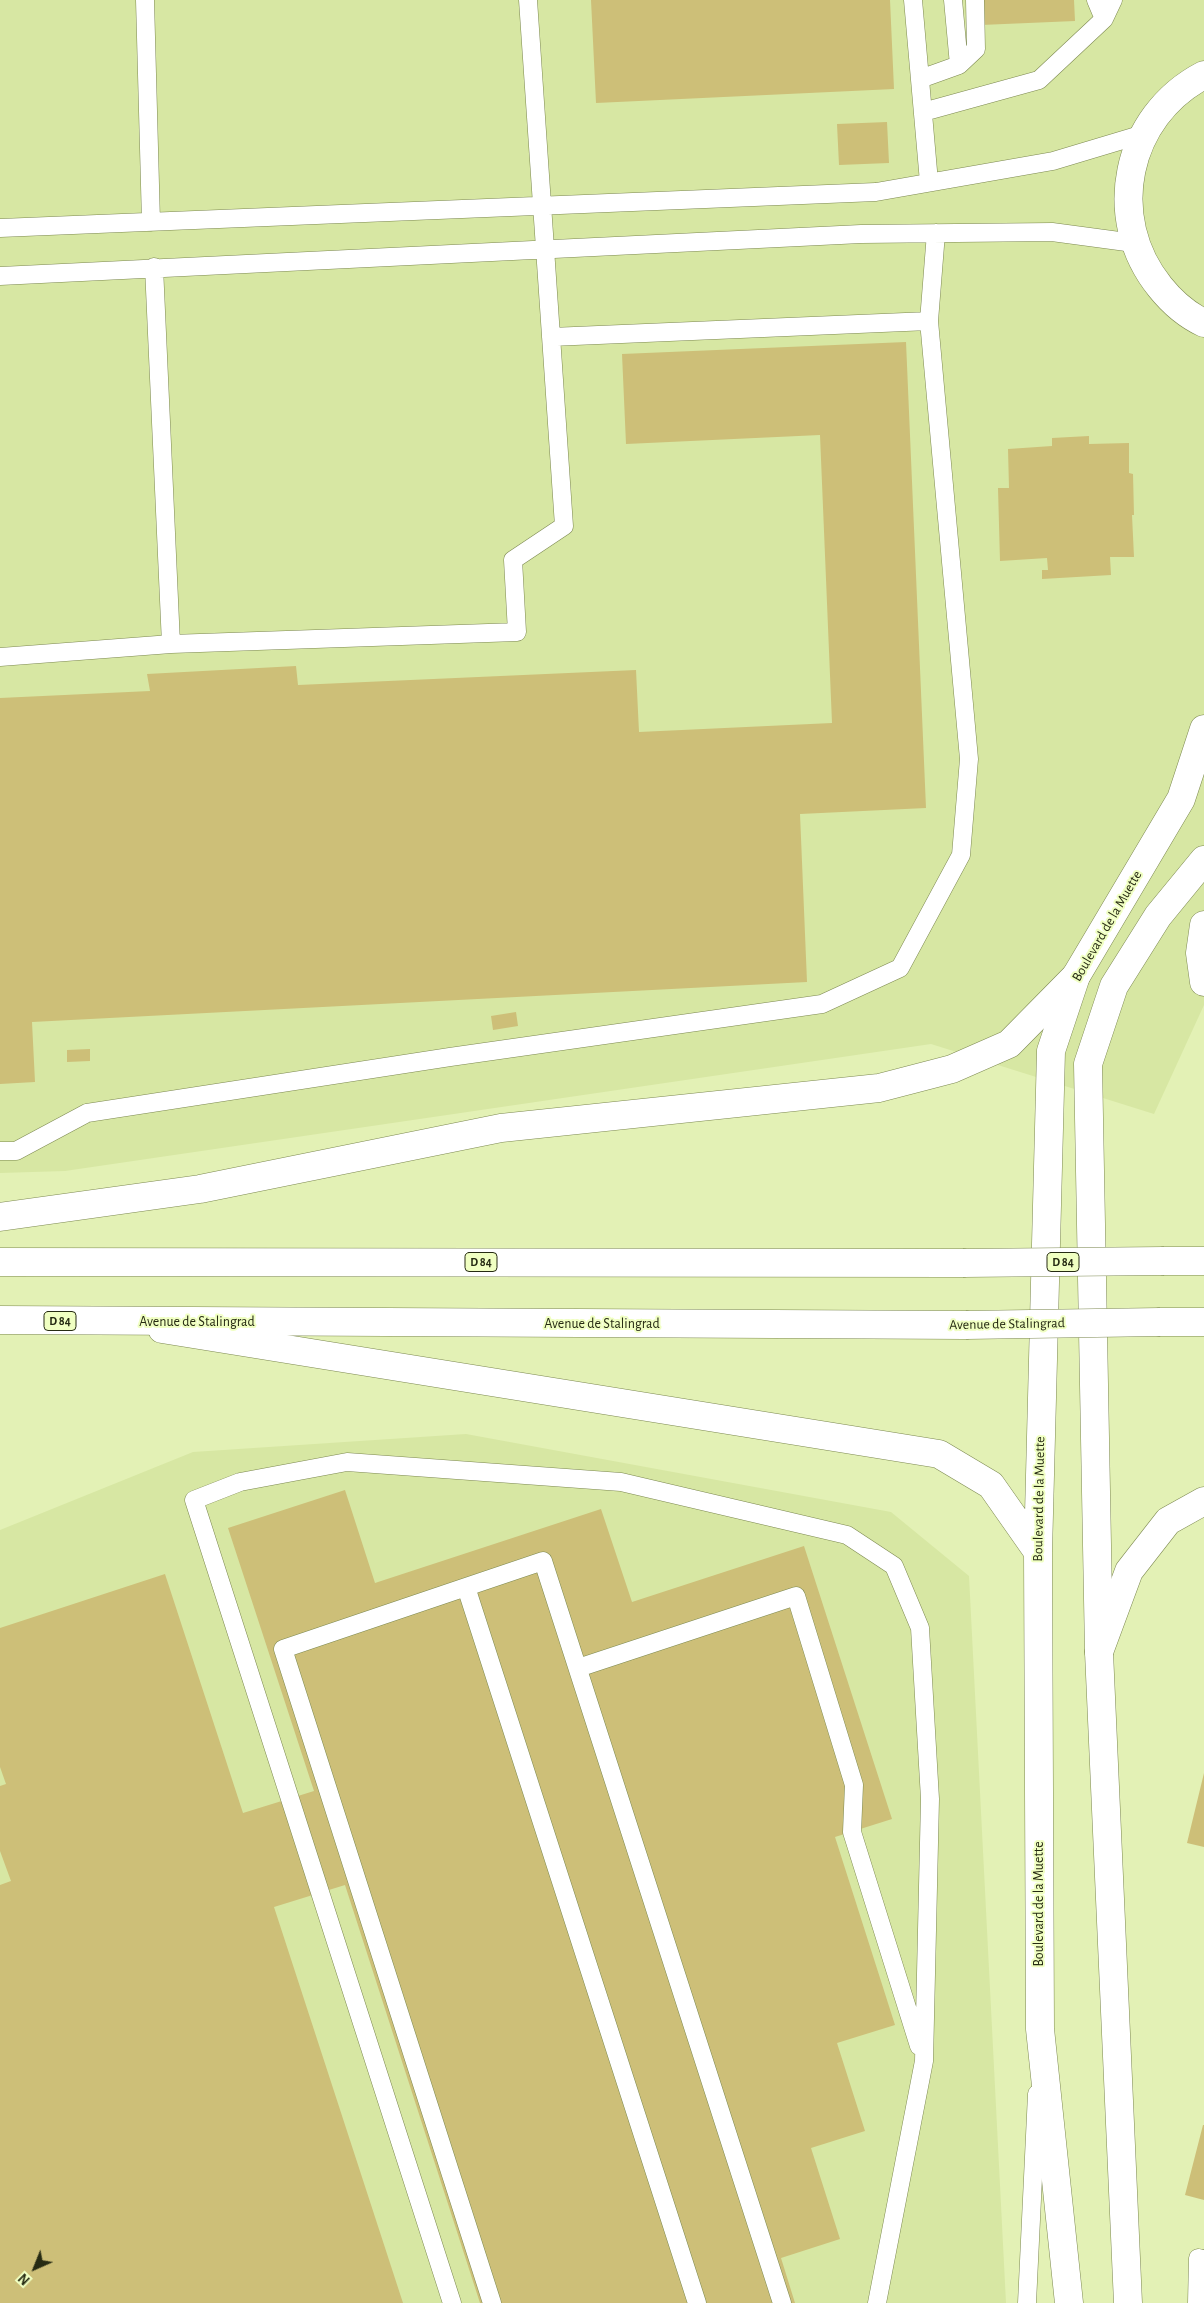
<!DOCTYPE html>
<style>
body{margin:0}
#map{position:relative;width:1204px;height:2303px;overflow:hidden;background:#e3f1b5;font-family:"Alegreya Sans",sans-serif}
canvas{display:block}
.north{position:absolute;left:10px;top:2243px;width:50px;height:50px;-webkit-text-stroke:4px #f0ffc2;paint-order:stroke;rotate:224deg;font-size:14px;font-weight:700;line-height:20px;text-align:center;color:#262b13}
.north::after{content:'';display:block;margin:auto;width:18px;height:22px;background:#262b13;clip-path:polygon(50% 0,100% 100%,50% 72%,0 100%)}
</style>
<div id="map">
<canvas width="1204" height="2303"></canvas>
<div class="north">N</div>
</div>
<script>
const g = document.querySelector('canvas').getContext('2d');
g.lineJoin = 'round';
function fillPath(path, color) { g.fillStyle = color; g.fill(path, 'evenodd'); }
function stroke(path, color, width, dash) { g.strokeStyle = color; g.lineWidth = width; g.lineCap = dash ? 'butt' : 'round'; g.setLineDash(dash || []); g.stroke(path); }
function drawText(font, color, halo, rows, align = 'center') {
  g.font = font + ' "Alegreya Sans",sans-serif'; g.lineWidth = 4; g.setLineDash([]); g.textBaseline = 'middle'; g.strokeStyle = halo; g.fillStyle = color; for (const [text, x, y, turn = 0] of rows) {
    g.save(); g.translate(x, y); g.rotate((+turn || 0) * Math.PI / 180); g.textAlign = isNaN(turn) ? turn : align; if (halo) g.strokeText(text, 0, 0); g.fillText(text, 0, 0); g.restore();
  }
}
fillPath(new Path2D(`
 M 0,0 L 1204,0 L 1204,1005 L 1154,1114 L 931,1044 L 65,1171 L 0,1173 Z
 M 466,1434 L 891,1512 L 969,1576 L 1006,2303 L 0,2303 L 0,1530 L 193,1452 Z`), '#d7e7a3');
fillPath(new Path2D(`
 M 591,0 L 890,0 L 894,89 L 596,103 Z
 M 980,0 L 1074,0 L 1075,21 L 981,25 Z
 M 887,122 L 889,163 L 839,165 L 837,124 Z
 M 906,342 L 926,808 L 800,814 L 807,982 L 32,1022 L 35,1082 L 0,1084 L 0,698 L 150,691 L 147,674 L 296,666 L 298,685 L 636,670 L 639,732 L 832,723 L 820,435 L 626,444 L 622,354 Z
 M 1089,436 L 1089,444 L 1129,443 L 1129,473 L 1133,474 L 1134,515 L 1132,515 L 1134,557 L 1110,557 L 1111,575 L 1042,579 L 1042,570 L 1048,570 L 1047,558 L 1000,561 L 998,488 L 1009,488 L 1008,449 L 1052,446 L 1052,438 Z
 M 516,1012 L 518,1026 L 493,1030 L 491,1016 Z
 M 90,1049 L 90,1061 L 67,1062 L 67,1050 Z
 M 345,1490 L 375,1583 L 601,1509 L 632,1602 L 804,1546 L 892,1819 L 835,1837 L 895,2025 L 837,2043 L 865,2131 L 811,2148 L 840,2239 L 781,2258 L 795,2303 L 480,2303 L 345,1885 L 274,1907 L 403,2303 L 0,2303 L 0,1885 L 11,1881 L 0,1851 L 0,1786 L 6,1784 L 0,1767 L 0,1628 L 165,1574 L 243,1813 L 314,1791 L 228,1528 Z
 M 1204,1773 L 1204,1847 L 1187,1843 Z
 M 1203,2125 L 1204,2125 L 1204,2200 L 1185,2195 Z`), '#cdbf78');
const lane = new Path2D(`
 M 145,0 L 151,222
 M 913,0 L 929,182
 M 1096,0 L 1104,19
 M 959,65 L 976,49 L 975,0
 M 920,79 L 959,65 L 953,0
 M 923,112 L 1039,80 L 1104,19 L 1113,0
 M 0,228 L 876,192 L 1053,161 L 1143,134
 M 154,267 L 171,644
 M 0,276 L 861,234 L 1052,232 L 1134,243
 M 551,337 L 929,321
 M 0,657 L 171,644 L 517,632 L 513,560 L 564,526 L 528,0
 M 0,1151 L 16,1151 L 87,1113 L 450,1057 L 822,1004 L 900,968 L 961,855 L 969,759 L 929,321 L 936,233
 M 466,1587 L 543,1561 L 782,2303
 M 578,1668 L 796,1596 L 854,1785 L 852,1832 L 919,2046
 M 452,2303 L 194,1500 L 240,1482 L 347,1462 L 621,1482 L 847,1535 L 894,1566 L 920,1628 L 930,1799 L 924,2061 L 877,2303
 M 492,2303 L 283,1649 L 466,1587 L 697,2303
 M 1027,2303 L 1037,2094
 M 1197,2303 L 1198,2258 L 1204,2259`);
const secondary = new Path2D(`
 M 1204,75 C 1125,116 1104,218 1160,287 C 1172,302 1187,315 1204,323
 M 1204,925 L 1200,953 L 1204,982
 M 162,1329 L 939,1454 L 991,1485 L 1038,1552
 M 1069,2303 L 1040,2029 L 1038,1552 L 1051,1051 L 1076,976 L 1181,799 L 1204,729
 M 1128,2303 L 1099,1652 L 1088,1064 L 1114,986 L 1158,916 L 1204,860`);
const primary = new Path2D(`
 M 0,1217 L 200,1189 L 501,1128 L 879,1088 L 952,1069 L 1009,1044 L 1076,976
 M 1164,1261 L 1204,1261
 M 0,1262 L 963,1263
 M 0,1320 L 966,1325
 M 1160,1322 L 1204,1322
 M 1099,1652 L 1129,1571 L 1168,1521 L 1204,1501`);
stroke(lane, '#7d8951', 19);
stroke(secondary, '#7d8951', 29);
stroke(primary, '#7d8951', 29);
stroke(lane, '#fff', 18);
stroke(secondary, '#fff', 28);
stroke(primary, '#fff', 28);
const primaryBridge = new Path2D(`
 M 963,1263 L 1164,1261
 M 966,1325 L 1160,1322`);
stroke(primaryBridge, '#7d8951', 29, []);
stroke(primaryBridge, '#fff', 28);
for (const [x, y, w] of [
 [481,1262,32],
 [1063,1262,32],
 [60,1321,32]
]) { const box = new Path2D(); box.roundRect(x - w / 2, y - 9.5, w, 19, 4); g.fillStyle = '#f0ffc2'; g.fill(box); stroke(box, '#262b13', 1); }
drawText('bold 12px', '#262b13', null, [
 ["D 84",481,1262],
 ["D 84",1063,1262],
 ["D 84",60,1321]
]);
drawText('14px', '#262b13', '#f0ffc2', [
 ["Boulevard de la Muette",1107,926,-60],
 ["Avenue de Stalingrad",197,1322],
 ["Avenue de Stalingrad",602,1324],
 ["Avenue de Stalingrad",1007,1324,-1],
 ["Boulevard de la Muette",1039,1499,-89],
 ["Boulevard de la Muette",1039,1904,-90]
]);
</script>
